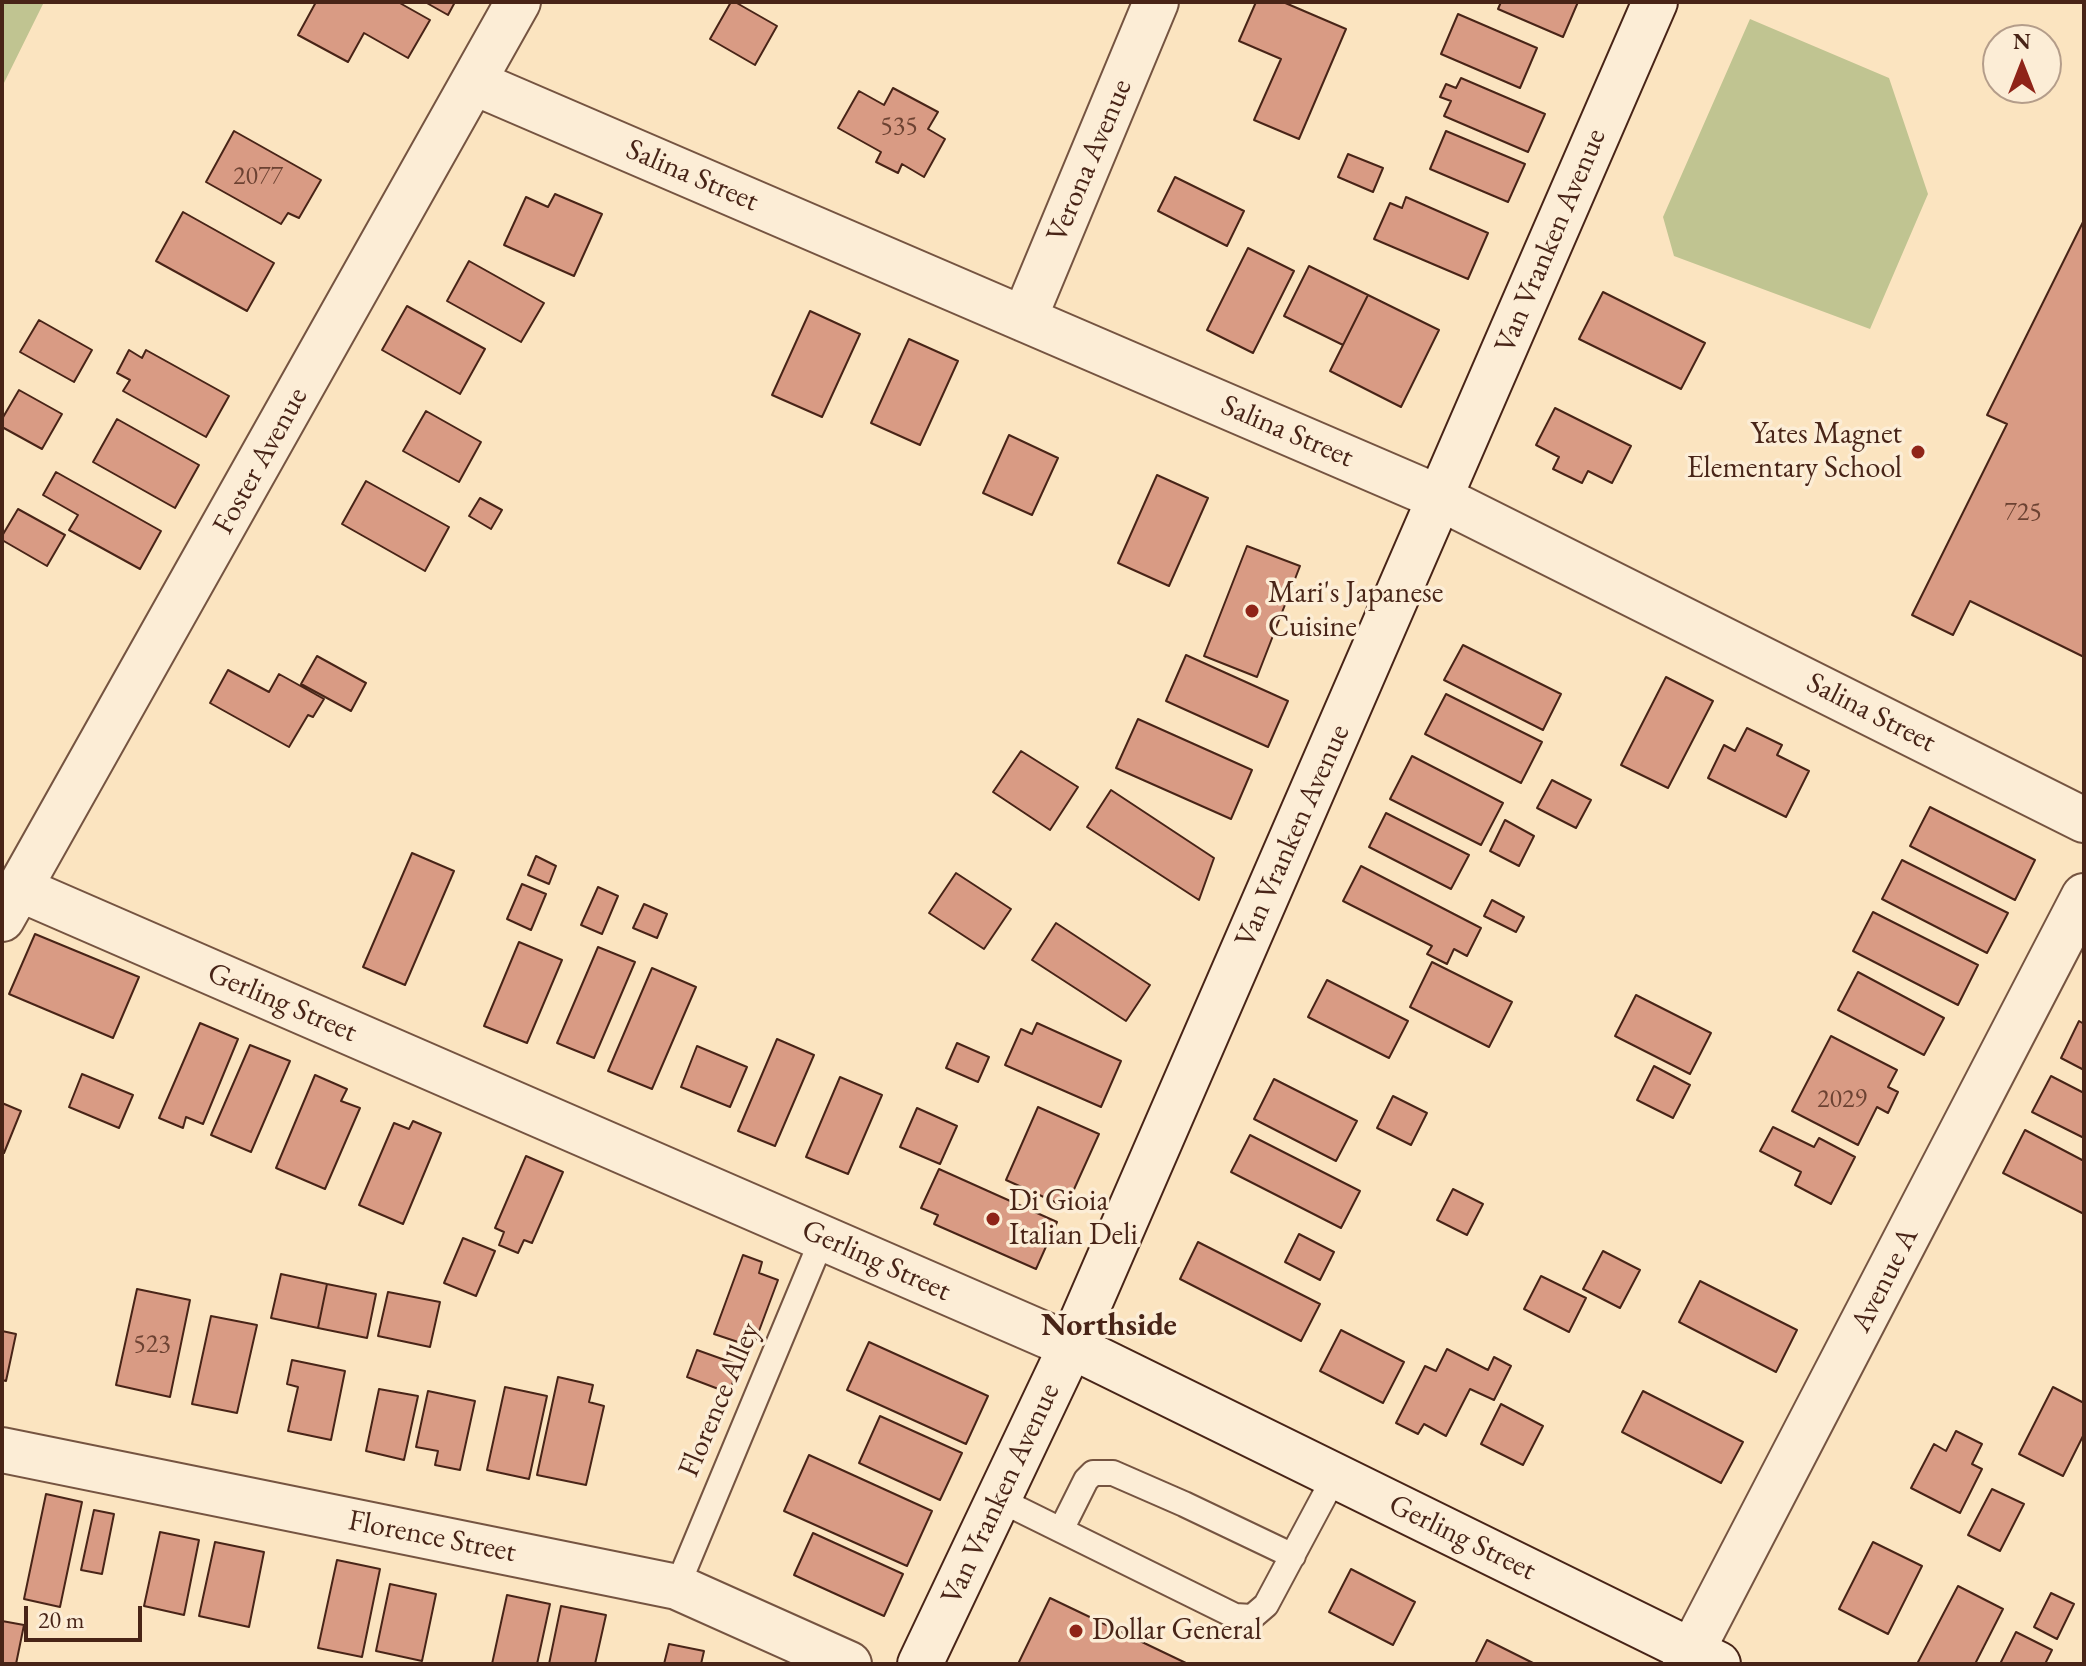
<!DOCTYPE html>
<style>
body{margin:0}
#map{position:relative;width:2086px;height:1666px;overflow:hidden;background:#fbe4c0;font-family:"EB Garamond",serif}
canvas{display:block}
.frame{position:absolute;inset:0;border:4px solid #482417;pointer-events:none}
.north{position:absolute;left:1982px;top:24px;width:80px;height:80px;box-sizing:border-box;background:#fcedd6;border:2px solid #b49d8a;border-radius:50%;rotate:0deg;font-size:22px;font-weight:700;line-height:32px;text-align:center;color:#482417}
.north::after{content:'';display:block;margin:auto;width:28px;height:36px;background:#8f2418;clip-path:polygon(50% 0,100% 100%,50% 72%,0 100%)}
.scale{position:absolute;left:24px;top:1606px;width:118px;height:36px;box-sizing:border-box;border:4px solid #482417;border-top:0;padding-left:10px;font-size:24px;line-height:28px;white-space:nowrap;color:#482417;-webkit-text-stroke:6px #fcedd6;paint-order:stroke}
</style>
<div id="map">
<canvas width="2086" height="1666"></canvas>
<div class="frame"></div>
<div class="north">N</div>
<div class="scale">20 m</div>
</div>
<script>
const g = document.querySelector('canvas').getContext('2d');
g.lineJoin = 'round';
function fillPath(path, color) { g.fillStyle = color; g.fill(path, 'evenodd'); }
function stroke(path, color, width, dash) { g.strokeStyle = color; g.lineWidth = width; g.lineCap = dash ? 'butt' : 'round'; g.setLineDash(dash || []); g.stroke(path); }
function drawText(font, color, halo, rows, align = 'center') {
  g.font = font + ' "EB Garamond",serif'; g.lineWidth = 7; g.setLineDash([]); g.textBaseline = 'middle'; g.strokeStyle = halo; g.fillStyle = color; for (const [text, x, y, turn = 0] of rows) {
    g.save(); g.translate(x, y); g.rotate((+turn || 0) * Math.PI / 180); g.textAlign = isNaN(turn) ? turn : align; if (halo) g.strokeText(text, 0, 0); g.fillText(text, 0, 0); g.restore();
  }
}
fillPath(new Path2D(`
 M 2,2 L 44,2 L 2,87 Z
 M 1750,19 L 1889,78 L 1928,194 L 1870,329 L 1674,256 L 1663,217 Z`), '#c0c491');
const building = new Path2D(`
 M 316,2 L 398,2 L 430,20 L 408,58 L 364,33 L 348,62 L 298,35 Z
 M 425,2 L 455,2 L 448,15 Z
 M 731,2 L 735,2 L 777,26 L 755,65 L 710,39 Z
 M 1256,2 L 1283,2 L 1346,29 L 1299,139 L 1254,120 L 1281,59 L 1239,41 Z
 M 1501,2 L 1578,2 L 1563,37 L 1498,9 Z
 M 1458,14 L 1537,48 L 1520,88 L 1441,54 Z
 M 1461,78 L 1545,114 L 1528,152 L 1444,116 L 1451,101 L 1440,97 L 1446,84 L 1456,88 Z
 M 893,88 L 938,112 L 928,129 L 945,139 L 924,177 L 902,164 L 898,173 L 876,162 L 881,152 L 838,128 L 859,91 L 884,105 Z
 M 234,131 L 321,180 L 299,218 L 288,213 L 281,224 L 206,182 Z
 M 1446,131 L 1525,164 L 1508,202 L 1430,169 Z
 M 1348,154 L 1383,168 L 1373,192 L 1338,177 Z
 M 1175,177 L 1244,211 L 1227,246 L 1158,211 Z
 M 555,194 L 602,214 L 574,276 L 504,245 L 526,197 L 548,207 Z
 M 1406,197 L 1488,233 L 1468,279 L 1374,239 L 1390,203 L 1402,208 Z
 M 183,212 L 274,263 L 247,311 L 156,261 Z
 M 2084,220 L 2084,657 L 1970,601 L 1953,635 L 1912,615 L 2007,424 L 1987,415 Z
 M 1248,248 L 1294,271 L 1253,353 L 1207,330 Z
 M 469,261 L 544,303 L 521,342 L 447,301 Z
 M 1309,266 L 1368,295 L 1343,345 L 1284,316 Z
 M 1603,292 L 1705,343 L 1681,389 L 1579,339 Z
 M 1368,295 L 1439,330 L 1401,407 L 1330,371 Z
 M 407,306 L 485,349 L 460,394 L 382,350 Z
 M 810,311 L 860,334 L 822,417 L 772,395 Z
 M 39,320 L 92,350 L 74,382 L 20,352 Z
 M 909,339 L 958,361 L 920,445 L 871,423 Z
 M 129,350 L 142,358 L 146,350 L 229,396 L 206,437 L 123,391 L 130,380 L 117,373 Z
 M 19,390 L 62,414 L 42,449 L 2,427 L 2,419 Z
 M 1555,408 L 1631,446 L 1612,483 L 1588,471 L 1582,483 L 1553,469 L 1559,457 L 1536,445 Z
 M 426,411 L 481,442 L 459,482 L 403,451 Z
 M 117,419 L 199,465 L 175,508 L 93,462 Z
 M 1009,435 L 1058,458 L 1032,515 L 983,493 Z
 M 56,472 L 161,531 L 140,569 L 69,530 L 78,515 L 43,495 Z
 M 1157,475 L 1208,498 L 1169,586 L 1118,563 Z
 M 366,481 L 449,527 L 425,571 L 342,524 Z
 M 480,498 L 502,510 L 491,529 L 469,516 Z
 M 18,509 L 65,535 L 47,566 L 2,540 L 2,536 Z
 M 1247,546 L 1300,566 L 1257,677 L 1204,656 Z
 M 1463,645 L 1561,694 L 1543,730 L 1444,680 Z
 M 1186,655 L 1288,701 L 1268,747 L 1166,701 Z
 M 317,656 L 366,683 L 351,711 L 301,684 Z
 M 228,670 L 269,692 L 279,674 L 324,699 L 313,717 L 308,715 L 289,747 L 210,703 Z
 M 1666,677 L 1713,701 L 1668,788 L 1621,765 Z
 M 1446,694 L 1542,742 L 1521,783 L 1425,734 Z
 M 1138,719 L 1252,770 L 1231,819 L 1116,768 Z
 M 1747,728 L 1782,745 L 1777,755 L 1809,771 L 1786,817 L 1708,778 L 1724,745 L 1735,751 Z
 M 1021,751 L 1078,787 L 1050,830 L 993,792 Z
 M 1412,756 L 1503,803 L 1481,845 L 1390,799 Z
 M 1552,780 L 1591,800 L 1576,828 L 1537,808 Z
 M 1111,790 L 1214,858 L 1199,900 L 1087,827 Z
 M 1930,807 L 2035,860 L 2015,900 L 1910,846 Z
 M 1386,813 L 1469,855 L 1451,889 L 1369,847 Z
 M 1505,820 L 1534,836 L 1519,866 L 1490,851 Z
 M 412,853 L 454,871 L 405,985 L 363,967 Z
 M 536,856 L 556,866 L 549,884 L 528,875 Z
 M 1902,860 L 2008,913 L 1987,953 L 1882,899 Z
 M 1361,866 L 1481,928 L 1467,956 L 1454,949 L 1447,964 L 1427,954 L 1432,946 L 1343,901 Z
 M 956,873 L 1011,909 L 984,949 L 929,913 Z
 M 522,884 L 546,894 L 531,930 L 507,919 Z
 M 598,887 L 618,896 L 602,934 L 581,925 Z
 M 1492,900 L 1524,917 L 1516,932 L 1484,916 Z
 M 644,904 L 667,914 L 657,938 L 633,928 Z
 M 1873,912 L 1978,965 L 1958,1005 L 1853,951 Z
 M 1056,923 L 1150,985 L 1126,1021 L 1032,960 Z
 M 35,934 L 139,977 L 113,1038 L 9,994 Z
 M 519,942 L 562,960 L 527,1043 L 484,1026 Z
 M 598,947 L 635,962 L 594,1058 L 557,1043 Z
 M 1432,962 L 1512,1002 L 1489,1047 L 1410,1007 Z
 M 652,968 L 696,987 L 652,1089 L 608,1071 Z
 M 1858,972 L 1944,1018 L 1924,1055 L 1838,1010 Z
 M 1327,980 L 1408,1021 L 1389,1058 L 1308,1017 Z
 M 1636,995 L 1711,1033 L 1690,1074 L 1615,1036 Z
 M 2079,1021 L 2084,1024 L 2084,1070 L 2061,1058 Z
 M 200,1023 L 238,1039 L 203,1124 L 186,1117 L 183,1128 L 159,1118 Z
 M 1037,1023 L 1121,1061 L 1101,1107 L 1005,1065 L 1021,1029 L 1032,1034 Z
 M 1831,1036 L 1897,1070 L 1888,1087 L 1898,1092 L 1888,1113 L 1877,1107 L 1858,1145 L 1792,1111 Z
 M 777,1039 L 814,1055 L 775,1146 L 738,1131 Z
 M 957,1043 L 989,1057 L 978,1082 L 946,1068 Z
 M 250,1045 L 290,1061 L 251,1152 L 211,1135 Z
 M 697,1046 L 747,1067 L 730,1107 L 681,1087 Z
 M 1654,1066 L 1690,1085 L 1673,1118 L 1637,1100 Z
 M 82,1074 L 133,1095 L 119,1128 L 69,1107 Z
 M 315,1075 L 347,1089 L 341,1101 L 360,1108 L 325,1189 L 276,1168 Z
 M 2051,1076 L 2084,1093 L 2084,1138 L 2032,1112 Z
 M 840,1077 L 882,1095 L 848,1174 L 806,1157 Z
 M 1274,1079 L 1357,1121 L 1336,1161 L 1254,1119 Z
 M 1393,1096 L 1427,1113 L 1411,1145 L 1377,1128 Z
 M 2,1103 L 21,1111 L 4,1153 L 2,1152 Z
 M 1038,1107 L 1099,1134 L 1066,1207 L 1006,1180 Z
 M 917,1108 L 957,1126 L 940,1164 L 900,1147 Z
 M 413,1121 L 441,1133 L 403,1224 L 359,1205 L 394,1123 L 409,1129 Z
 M 1773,1127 L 1814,1147 L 1819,1138 L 1855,1157 L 1831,1204 L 1795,1185 L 1801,1172 L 1760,1151 Z
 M 2025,1130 L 2084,1161 L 2084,1214 L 2003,1173 Z
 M 1250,1135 L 1360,1191 L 1341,1228 L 1231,1172 Z
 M 526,1156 L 563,1172 L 532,1243 L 524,1240 L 518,1253 L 499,1245 L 504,1232 L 495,1228 Z
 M 939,1169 L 1057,1222 L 1036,1269 L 934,1224 L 938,1215 L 921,1208 Z
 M 1453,1189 L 1483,1204 L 1467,1235 L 1437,1220 Z
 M 1299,1234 L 1334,1252 L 1320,1280 L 1285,1262 Z
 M 463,1238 L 495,1251 L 476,1296 L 444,1283 Z
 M 1198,1242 L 1320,1304 L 1301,1341 L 1180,1279 Z
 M 1603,1251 L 1640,1270 L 1620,1308 L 1583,1289 Z
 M 743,1255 L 762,1262 L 759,1273 L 778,1280 L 753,1347 L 714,1334 Z
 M 281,1274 L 327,1284 L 318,1328 L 271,1318 Z
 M 1541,1276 L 1586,1298 L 1569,1332 L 1524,1309 Z
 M 1700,1281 L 1797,1330 L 1776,1372 L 1679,1322 Z
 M 327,1284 L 376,1294 L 367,1338 L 318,1328 Z
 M 137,1289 L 190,1300 L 170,1397 L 116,1385 Z
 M 388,1292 L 440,1302 L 430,1347 L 378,1336 Z
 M 211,1316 L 257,1325 L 237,1413 L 192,1404 Z
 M 1341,1330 L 1404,1362 L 1383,1403 L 1320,1371 Z
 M 2,1331 L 16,1334 L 6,1381 L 2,1380 Z
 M 869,1342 L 988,1396 L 966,1444 L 847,1390 Z
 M 1447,1349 L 1488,1370 L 1494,1357 L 1511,1366 L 1494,1400 L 1470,1389 L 1446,1436 L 1424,1424 L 1418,1434 L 1396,1423 L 1425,1366 L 1436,1371 Z
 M 697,1350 L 739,1365 L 729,1393 L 687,1377 Z
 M 292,1360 L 345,1371 L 331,1440 L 288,1431 L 298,1387 L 287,1384 Z
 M 558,1377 L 593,1385 L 589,1402 L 604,1406 L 586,1485 L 537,1475 Z
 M 505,1387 L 547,1396 L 529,1479 L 487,1470 Z
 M 2053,1387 L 2084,1403 L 2084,1434 L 2063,1476 L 2019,1454 Z
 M 379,1389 L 418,1396 L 404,1460 L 366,1451 Z
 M 428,1391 L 475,1401 L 460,1470 L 435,1465 L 438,1451 L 416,1447 Z
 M 1643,1391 L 1743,1442 L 1721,1483 L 1622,1432 Z
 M 1501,1404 L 1543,1426 L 1523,1465 L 1481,1444 Z
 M 880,1416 L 962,1453 L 940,1500 L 859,1463 Z
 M 1956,1431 L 1982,1444 L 1972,1464 L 1982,1469 L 1960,1513 L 1911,1488 L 1934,1444 L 1946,1451 Z
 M 809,1455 L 932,1511 L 907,1566 L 784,1511 Z
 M 1992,1489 L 2024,1504 L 2000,1551 L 1968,1535 Z
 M 46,1494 L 82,1502 L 60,1607 L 24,1599 Z
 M 94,1510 L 114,1514 L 102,1574 L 81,1570 Z
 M 160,1532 L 199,1540 L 184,1615 L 144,1606 Z
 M 813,1533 L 903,1574 L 884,1616 L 794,1575 Z
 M 215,1542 L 264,1552 L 249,1627 L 199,1616 Z
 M 1873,1542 L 1922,1566 L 1888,1634 L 1839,1609 Z
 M 337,1560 L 380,1569 L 362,1657 L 318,1648 Z
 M 1351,1569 L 1415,1602 L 1393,1645 L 1329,1612 Z
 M 390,1584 L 436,1594 L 422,1661 L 376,1651 Z
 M 1958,1586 L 2003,1609 L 1975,1664 L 1917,1664 Z
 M 2051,1593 L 2074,1604 L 2057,1639 L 2034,1627 Z
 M 507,1595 L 550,1604 L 537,1664 L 492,1664 Z
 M 1050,1598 L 1188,1664 L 1018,1664 Z
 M 561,1606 L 606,1615 L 595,1664 L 549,1664 Z
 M 2,1621 L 24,1625 L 16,1664 L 2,1664 Z
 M 2016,1632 L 2052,1650 L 2045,1664 L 2000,1664 Z
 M 1487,1640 L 1535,1664 L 1475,1664 Z
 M 669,1644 L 704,1651 L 701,1664 L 664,1664 Z`);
fillPath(building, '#d99b84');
stroke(building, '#482417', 2);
const lane = new Path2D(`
 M 998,1499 L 1235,1616 L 1252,1617 L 1266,1605 L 1335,1476
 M 1061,1530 L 1086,1480 L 1093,1473 L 1113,1473 L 1184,1504 L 1293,1556
 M 677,1587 L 823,1237`);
const street = new Path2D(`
 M 473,82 L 1440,498 L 2084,820
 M 1024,319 L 1156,2
 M 20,889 L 1071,1346
 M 2,919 L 518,2
 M 2,1450 L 677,1587 L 849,1664
 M 1685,1664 L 2084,896`);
const secondary = new Path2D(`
 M 1071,1346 L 1718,1664
 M 920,1664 L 1071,1346 L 1655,2`);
stroke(lane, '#755441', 28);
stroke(street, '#755441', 48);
stroke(secondary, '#482417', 48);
stroke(lane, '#fcedd6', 24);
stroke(street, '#fcedd6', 44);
stroke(secondary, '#fcedd6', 44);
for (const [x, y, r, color] of [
 [1918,452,8,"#8f2418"],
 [1252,611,8,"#8f2418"],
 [993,1219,8,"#8f2418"],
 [1076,1631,8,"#8f2418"]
]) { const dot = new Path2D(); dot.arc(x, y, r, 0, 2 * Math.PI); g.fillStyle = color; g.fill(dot); stroke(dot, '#fcedd6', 3); }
drawText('26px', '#6c4232', null, [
 ["535",899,127],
 ["2077",258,177],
 ["725",2023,513],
 ["2029",1842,1100],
 ["523",152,1345]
]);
drawText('30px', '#482417', '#fcedd6', [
 ["Verona Avenue",1090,161,-67],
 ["Salina Street",692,176,23],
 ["Van Vranken Avenue",1551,241,-67],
 ["Salina Street",1287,432,23],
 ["Foster Avenue",261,461,-61],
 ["Salina Street",1871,713,27],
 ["Van Vranken Avenue",1293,836,-66],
 ["Gerling Street",282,1003,23],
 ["Gerling Street",876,1261,24],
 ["Avenue A",1885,1280,-63],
 ["Florence Alley",720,1400,-67],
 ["Van Vranken Avenue",1001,1494,-65],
 ["Florence Street",432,1537,11],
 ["Gerling Street",1462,1538,26]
]);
drawText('30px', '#482417', '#fcedd6', [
 ["Yates Magnet",1902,435,"right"],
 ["Elementary School",1902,469,"right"],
 ["Mari's Japanese",1268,594],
 ["Cuisine",1268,628],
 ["Di Gioia",1009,1202],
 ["Italian Deli",1009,1236],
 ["Dollar General",1092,1631]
], 'left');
drawText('bold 32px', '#482417', '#fcedd6', [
 ["Northside",1109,1326]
]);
</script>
